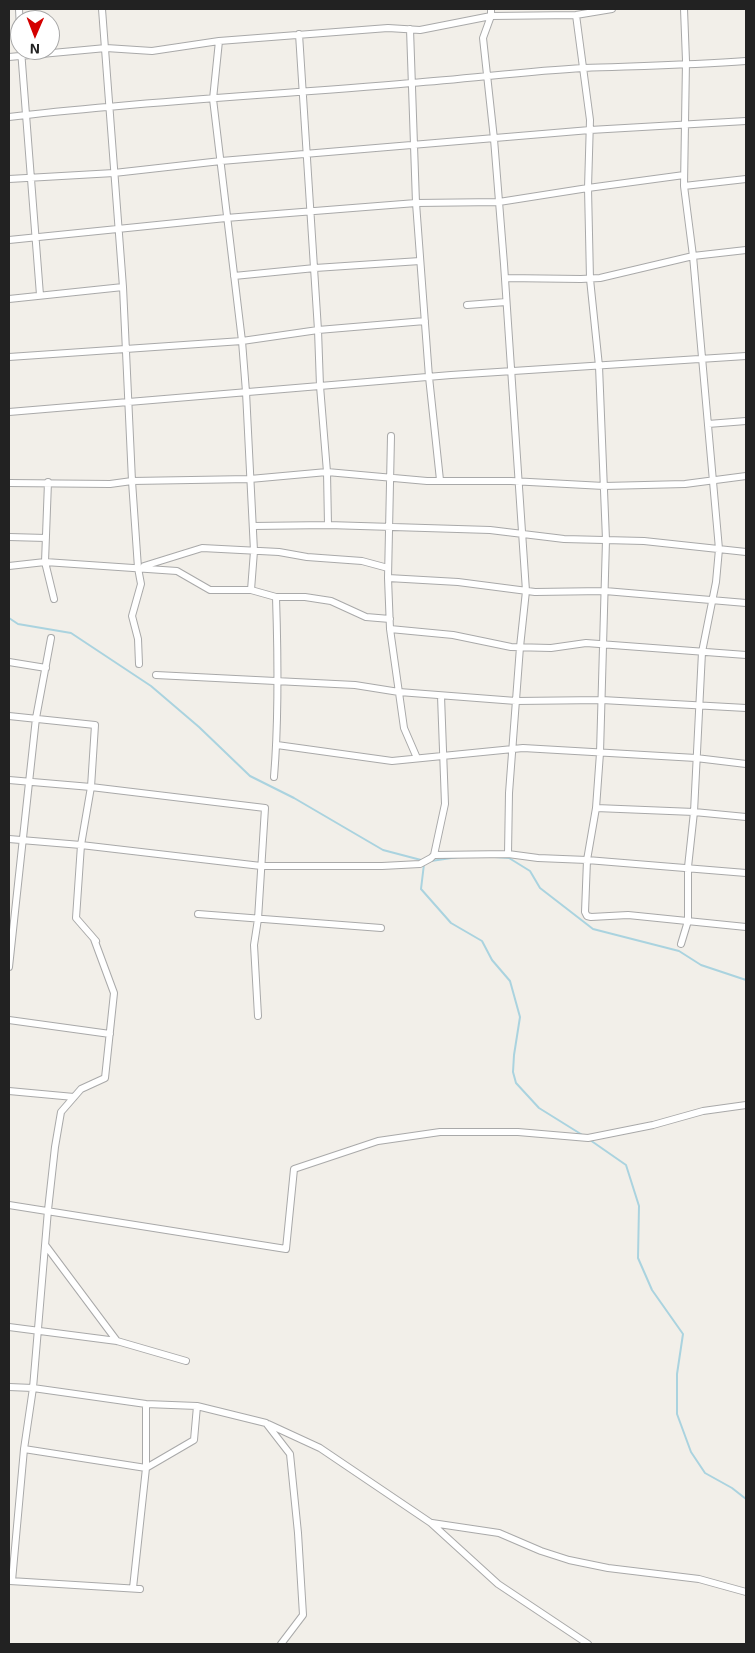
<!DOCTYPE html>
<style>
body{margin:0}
#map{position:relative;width:755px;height:1653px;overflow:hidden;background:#f2efe9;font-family:"Exo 2",sans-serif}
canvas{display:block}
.frame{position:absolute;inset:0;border:10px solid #222;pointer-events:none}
.north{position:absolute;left:10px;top:10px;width:50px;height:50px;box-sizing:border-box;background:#fff;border:1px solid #a7a7a7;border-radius:50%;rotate:181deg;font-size:14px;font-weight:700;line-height:20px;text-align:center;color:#222}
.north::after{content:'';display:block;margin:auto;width:18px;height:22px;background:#d40000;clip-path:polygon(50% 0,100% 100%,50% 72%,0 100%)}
</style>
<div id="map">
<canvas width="755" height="1653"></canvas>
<div class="frame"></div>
<div class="north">N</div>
</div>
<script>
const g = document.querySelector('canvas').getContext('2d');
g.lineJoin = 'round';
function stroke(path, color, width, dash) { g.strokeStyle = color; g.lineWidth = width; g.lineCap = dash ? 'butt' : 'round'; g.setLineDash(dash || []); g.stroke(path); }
stroke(new Path2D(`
 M 9,618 L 18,624 L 71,633 L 151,686 L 199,727 L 250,776 L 294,798 L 383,850 L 421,860
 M 495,857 L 509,858 L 530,871 L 540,888 L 593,929 L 679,951 L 701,965 L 746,980
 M 431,861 L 458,857
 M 424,864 L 421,889 L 451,923 L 482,941 L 492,960 L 510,981 L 520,1017 L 514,1055 L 513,1072 L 516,1083 L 539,1108 L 584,1136
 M 590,1140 L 626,1165 L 639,1206 L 638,1258 L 652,1290 L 683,1334 L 677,1374 L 677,1414 L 691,1452 L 705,1473 L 732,1488 L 746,1499`), '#aad3df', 2);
const street = new Path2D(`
 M 19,9 L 20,30
 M 102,9 L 123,287 L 132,481 L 138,568 L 141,584 L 132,616 L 138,639 L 139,664
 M 491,9 L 491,16 L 483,38 L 494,139 L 504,264 L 526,591 L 520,647 L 509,793 L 508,854
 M 576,15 L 590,120 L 588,188 L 590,279 L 599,366 L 606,540 L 600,753 L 596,808 L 587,860 L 585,912 L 587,916 L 591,917 L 628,915 L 746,927
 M 410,29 L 416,203 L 429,377 L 440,480
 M 299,34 L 318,330 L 320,386 L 327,472 L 328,525
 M 219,41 L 213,99 L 242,341 L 246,392 L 254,551 L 251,590
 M 21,50 L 40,295
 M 9,57 L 106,48 L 152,51 L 219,41 L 388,28 L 420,30 L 491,16 L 576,15 L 612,9
 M 9,117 C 142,101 277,95 411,83 C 469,79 526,71 584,68 C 638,66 692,65 746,61
 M 9,179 L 114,173 L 221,161 L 590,130 L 746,121
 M 684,186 L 746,179
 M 9,240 L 226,218 L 416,203 L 499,202 L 588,188 L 684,175
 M 234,276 L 315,268 L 420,261
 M 505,278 L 581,279 L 600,278 L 693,256 L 746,250
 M 9,299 L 123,287
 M 467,305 L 506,302
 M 9,357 L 242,341 L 318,330 L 425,321
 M 9,412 L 451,375 L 746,356
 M 708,424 L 746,421
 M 391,436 L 388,578 L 390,629 L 404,728 L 417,758
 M 48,482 L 45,562 L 54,599
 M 9,483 L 110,484 L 132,481 L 250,479 L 327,472 L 427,481 L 511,481 L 604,486 L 685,484 L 746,476
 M 253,526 L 328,525 L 490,530 L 564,539 L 644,541 L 746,552
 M 9,537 L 46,538
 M 9,566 L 45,562 L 177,571 L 210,590 L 251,590 L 276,597 L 305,597 L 331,601 L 366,617 L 390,619
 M 144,566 L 202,548 L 279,552 L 307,557 L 362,561 L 388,568
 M 388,578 L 458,582 L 535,592 L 605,591 L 746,603
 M 390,629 L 453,635 L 511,647 L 551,648 L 586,643 L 746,655
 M 9,662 L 46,668
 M 156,675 L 355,685 L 399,692 L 516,701 L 602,700 L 746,708
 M 9,716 L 95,725 L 91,787 L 81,845 L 76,918 L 96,941
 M 277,745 L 392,761 L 523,748 L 696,758 L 746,764
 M 274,777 C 279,717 278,657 276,597
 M 9,780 L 91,787 L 265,808 L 258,919 L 254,945 L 258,1016
 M 596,808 L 694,812 L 746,817
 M 9,839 L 81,845 L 261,866 L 382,866 L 420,864 L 431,858 L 434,855 L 445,804 L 441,696
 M 434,855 L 508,854 L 538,858 L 587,860 L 746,873
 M 198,914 L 381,928
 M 681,944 L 688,921 L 688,867 L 694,812 L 702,652 L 716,582 L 719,549 L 693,256 L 684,186 L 686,61 L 684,9
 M 9,967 L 36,718 L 51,638
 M 9,1020 L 110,1034
 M 9,1091 L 74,1097
 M 9,1205 L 286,1249 L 294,1169 L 378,1141 L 440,1132 L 518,1132 L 588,1138 L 653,1125 L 703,1111 L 746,1105
 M 46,1246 L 117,1341
 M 9,1327 L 117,1341 L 186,1361
 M 9,1387 L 33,1388 L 146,1404 L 197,1406 L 266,1423 L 290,1454 L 298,1533 L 303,1615 L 281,1644
 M 268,1424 L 320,1448 L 431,1523 L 498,1584 L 588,1644
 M 24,1449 L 146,1468 L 194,1440 L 197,1406
 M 432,1523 L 499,1533 L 541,1551 L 569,1560 L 608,1568 L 699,1579 L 746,1592
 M 10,1581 L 140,1589
 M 12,1581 L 24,1449 L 33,1388 L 48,1210 L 55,1147 L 61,1112 L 81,1089 L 105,1078 L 114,993 L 94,939
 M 133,1588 L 146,1468 L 146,1404`);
stroke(street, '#a9a9a9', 8);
stroke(street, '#fff', 6);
</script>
